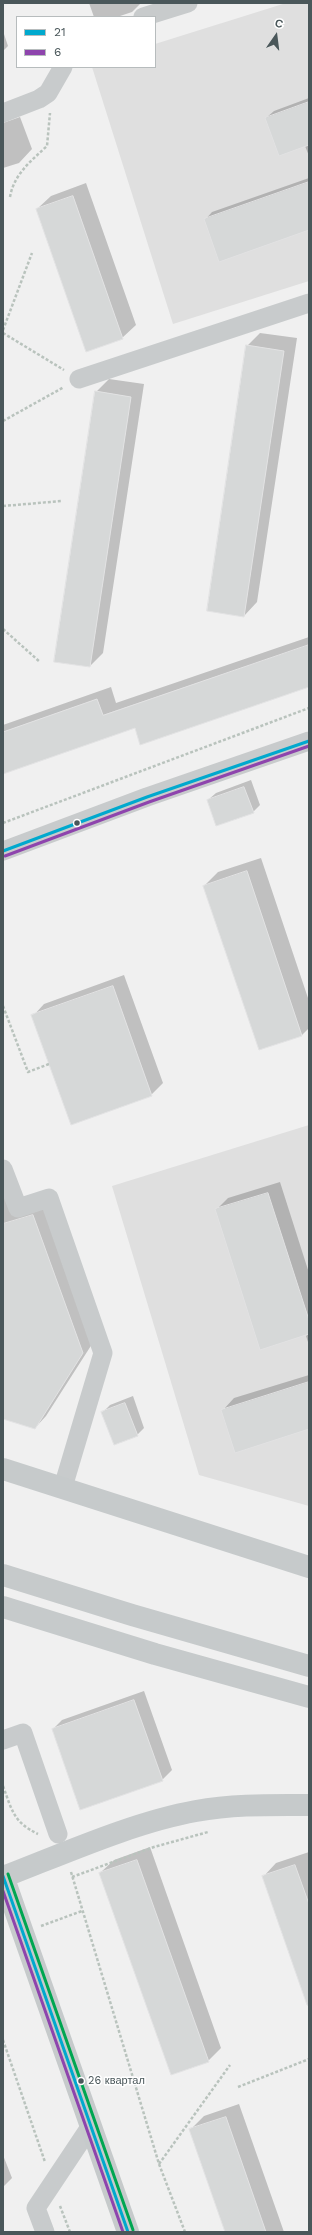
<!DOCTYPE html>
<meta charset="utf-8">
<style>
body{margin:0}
#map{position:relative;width:312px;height:2235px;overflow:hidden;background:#f0f0f0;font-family:"Work Sans",sans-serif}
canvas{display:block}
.frame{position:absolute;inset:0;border:4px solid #4a575a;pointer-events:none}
.legend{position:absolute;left:16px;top:16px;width:140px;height:52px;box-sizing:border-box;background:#fff;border:1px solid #b7bcbd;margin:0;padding:5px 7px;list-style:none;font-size:12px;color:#4a575a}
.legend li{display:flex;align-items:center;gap:8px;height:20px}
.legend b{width:20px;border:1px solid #b7bcbd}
.north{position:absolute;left:256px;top:16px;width:40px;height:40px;-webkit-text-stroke:3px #fff;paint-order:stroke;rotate:14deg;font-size:11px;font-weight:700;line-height:16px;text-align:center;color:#4a575a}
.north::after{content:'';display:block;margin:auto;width:14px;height:18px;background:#4a575a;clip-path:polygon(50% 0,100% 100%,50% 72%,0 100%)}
</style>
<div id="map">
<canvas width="312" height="2235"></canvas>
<div class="frame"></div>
<ul class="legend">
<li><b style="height:5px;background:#00a9ce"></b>21</li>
<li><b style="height:5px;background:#8e44ad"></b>6</li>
</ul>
<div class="north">С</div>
</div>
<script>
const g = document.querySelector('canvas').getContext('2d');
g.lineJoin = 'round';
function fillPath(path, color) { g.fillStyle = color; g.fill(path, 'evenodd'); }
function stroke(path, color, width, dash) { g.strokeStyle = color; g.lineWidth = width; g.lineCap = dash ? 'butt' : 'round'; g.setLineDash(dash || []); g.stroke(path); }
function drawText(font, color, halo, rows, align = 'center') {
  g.font = font + ' "Work Sans",sans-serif'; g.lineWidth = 3; g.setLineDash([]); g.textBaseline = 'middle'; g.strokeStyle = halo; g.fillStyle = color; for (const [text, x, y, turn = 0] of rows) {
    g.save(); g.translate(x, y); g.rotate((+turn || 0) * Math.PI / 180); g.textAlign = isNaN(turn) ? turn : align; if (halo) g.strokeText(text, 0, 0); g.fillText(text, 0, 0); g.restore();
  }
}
fillPath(new Path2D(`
 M 286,3 L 309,3 L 309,281 L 173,324 L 92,67 L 155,67 L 155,44 Z
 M 309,1125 L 309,1506 L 199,1475 L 112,1186 Z`), '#dfdfdf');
fillPath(new Path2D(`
 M 89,3 L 141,3 L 132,12 L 117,17 L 94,17 Z
 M 3,31 L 8,46 L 3,51 Z
 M 309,98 L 309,156 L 305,146 L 266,118 L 274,111 Z
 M 20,117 L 32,149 L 19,163 L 3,168 L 3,123 Z
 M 309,178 L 309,229 L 205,220 L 212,212 Z
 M 86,183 L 136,325 L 122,338 L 37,209 L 51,196 Z
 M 260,333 L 297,338 L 257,602 L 244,616 L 247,346 Z
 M 109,379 L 144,384 L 103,653 L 90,666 L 96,392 Z
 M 309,637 L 309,686 L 135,727 L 3,773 L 3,725 L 111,687 L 116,703 Z
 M 251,780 L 260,805 L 253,812 L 208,800 L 216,793 Z
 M 261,858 L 309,1001 L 309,1028 L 302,1035 L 260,1049 L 204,886 L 218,872 Z
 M 124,975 L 163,1083 L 151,1095 L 33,1016 L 44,1004 Z
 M 3,1169 L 18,1212 L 45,1204 L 94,1341 L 46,1416 L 35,1428 L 3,1418 Z
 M 280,1182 L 309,1273 L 309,1345 L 306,1336 L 309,1333 L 216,1210 L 228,1198 Z
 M 309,1375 L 309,1428 L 223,1410 L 234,1398 Z
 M 133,1396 L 144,1428 L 137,1435 L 103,1412 L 110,1405 Z
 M 144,1691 L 172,1770 L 162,1780 L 53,1729 L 62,1720 Z
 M 150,1847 L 221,2048 L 208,2061 L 100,1873 L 114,1860 Z
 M 309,1852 L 309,2009 L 263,1877 L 276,1863 Z
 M 239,2104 L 284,2232 L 226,2232 L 190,2130 L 204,2116 Z
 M 3,2155 L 12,2178 L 3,2187 Z`), '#0003');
const building = new Path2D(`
 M 309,102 L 309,145 L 279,156 L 265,118 Z
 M 309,182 L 309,230 L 219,262 L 204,219 Z
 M 73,196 L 123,339 L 86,352 L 36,209 Z
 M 246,345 L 284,351 L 244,617 L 207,611 Z
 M 95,391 L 131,397 L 90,667 L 54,662 Z
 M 309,645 L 309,687 L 140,745 L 135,728 L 3,774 L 3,732 L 97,699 L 103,715 Z
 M 244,787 L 254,813 L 216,826 L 207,800 Z
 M 247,871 L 302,1036 L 259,1050 L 203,886 Z
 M 113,986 L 152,1096 L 71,1125 L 31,1015 Z
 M 268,1193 L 309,1320 L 309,1334 L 260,1350 L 215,1209 Z
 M 33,1215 L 83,1353 L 35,1429 L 3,1419 L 3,1224 Z
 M 309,1382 L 309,1429 L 235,1453 L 221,1410 Z
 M 125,1403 L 138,1436 L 114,1445 L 101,1412 Z
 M 134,1700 L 163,1781 L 80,1810 L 52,1729 Z
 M 137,1860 L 209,2062 L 171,2075 L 99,1873 Z
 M 295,1865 L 309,1904 L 309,2005 L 307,2005 L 262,1876 Z
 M 226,2117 L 266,2232 L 225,2232 L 189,2129 Z`);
fillPath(building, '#d6d8d8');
stroke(building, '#e2e2e3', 1);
stroke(new Path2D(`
 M 10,197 C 14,174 31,161 47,146 L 50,113
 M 3,330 L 32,253
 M 3,333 L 64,370
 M 3,421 L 64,387
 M 3,506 L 62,501
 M 3,629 L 40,662
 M 3,823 L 309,708
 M 3,1006 L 28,1072 L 49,1064
 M 3,1786 C 12,1810 13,1822 38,1834
 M 71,1872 L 159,2164 L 185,2232
 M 72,1877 L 154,1847 L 208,1832
 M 41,1926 L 82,1911
 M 3,2040 L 45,2162
 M 238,2087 L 309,2059
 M 159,2164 L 230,2065
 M 60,2206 L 70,2232`), '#b9c3bd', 2.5, [3, 2]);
stroke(new Path2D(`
 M 143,17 L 188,3
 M 3,113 L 39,99 L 48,93 L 63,67
 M 79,379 L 309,303
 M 3,851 L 147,797 L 309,741
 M 3,1169 L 18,1208 L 49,1198 L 103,1353 L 63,1487
 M 3,1740 L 23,1733 L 58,1834
 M 45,2232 L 36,2208 L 90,2127`), '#c8cbcc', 19);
stroke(new Path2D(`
 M 3,1469 L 309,1567
 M 3,1575 L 132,1615 L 309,1666
 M 3,1607 L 155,1654 L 309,1697
 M 3,1876 L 128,2232
 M 3,1877 C 63,1854 134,1822 196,1811 C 234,1804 271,1805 309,1805`), '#c6cacb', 22);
stroke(new Path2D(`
 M 3,851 L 147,797 L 309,741
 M 3,1876 L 128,2232`), '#00a9ce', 3);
stroke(new Path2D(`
 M 5,856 L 149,802 L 309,746
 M 3,1891 L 123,2232`), '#8e44ad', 3);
stroke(new Path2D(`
 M 8,1874 L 133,2230`), '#00a651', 3);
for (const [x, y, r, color] of [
 [77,823,3.5,"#4a575a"],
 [81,2081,3.5,"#4a575a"]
]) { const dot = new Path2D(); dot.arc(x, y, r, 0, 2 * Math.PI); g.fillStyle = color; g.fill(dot); stroke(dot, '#fff', 1.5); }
drawText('11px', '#4a575a', '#fff', [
 ["26 квартал",88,2081]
], 'left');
</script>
